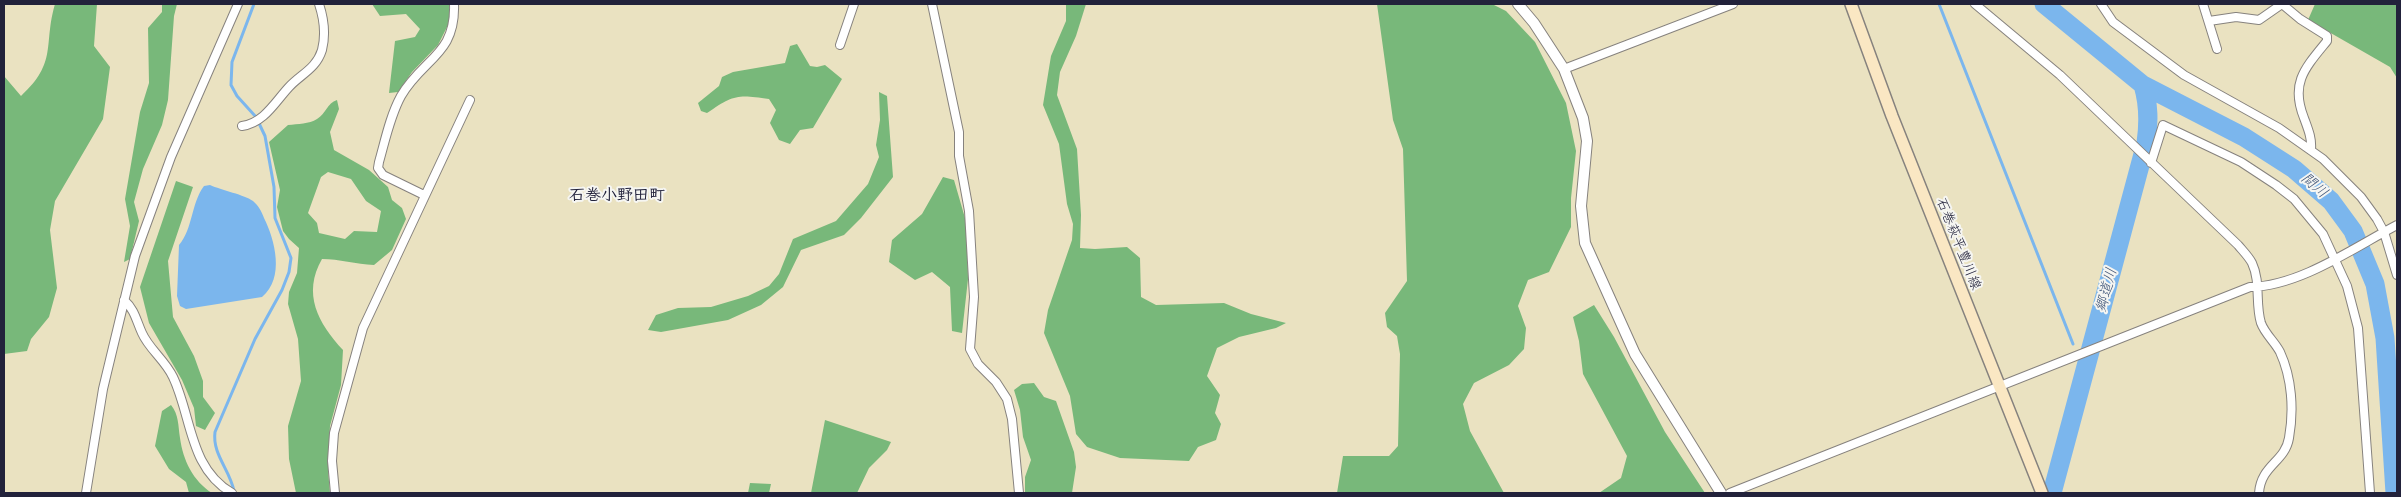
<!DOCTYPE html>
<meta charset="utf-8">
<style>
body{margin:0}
#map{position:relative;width:2401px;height:497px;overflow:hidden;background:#eae2c1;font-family:Pangolin,sans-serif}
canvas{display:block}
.frame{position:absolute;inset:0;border:5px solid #22223b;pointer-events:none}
</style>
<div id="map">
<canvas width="2401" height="497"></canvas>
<div class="frame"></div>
</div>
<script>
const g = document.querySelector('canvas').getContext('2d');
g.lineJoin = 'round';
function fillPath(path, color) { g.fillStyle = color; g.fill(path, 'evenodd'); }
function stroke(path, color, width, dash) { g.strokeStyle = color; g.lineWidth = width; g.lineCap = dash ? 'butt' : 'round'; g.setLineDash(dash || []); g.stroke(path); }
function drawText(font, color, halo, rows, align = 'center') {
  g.font = font + ' Pangolin,"Klee One",sans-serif'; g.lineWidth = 4; g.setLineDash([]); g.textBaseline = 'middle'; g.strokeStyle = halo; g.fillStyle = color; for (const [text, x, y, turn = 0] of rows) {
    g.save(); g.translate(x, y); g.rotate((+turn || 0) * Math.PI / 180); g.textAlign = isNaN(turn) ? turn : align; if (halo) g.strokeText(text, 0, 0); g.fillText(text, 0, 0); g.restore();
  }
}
fillPath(new Path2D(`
 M 55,4 L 97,4 L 94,46 L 110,67 L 103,119 L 55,201 L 50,230 L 57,288 L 49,317 L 31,339 L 27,351 L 4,354 L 4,76 L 21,96 C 58,62 43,45 55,4 Z
 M 162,4 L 177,4 L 174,16 L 168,100 L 162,125 L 143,169 L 134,202 L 139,221 L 130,259 L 124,262 L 130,226 L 125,199 L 140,112 L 149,83 L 148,28 L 162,12 Z
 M 372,4 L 449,4 L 449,23 L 438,45 L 412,72 L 398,92 L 389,93 L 395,41 L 415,37 L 420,29 L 406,14 L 380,16 Z
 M 1066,4 L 1086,4 L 1076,36 L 1060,72 L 1057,95 L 1077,149 L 1081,215 L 1080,248 L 1095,249 L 1127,247 L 1140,258 L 1141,297 L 1156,305 L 1224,303 L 1251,314 L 1286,323 L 1276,328 L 1239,337 L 1217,348 L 1207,376 L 1220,395 L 1215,413 L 1221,424 L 1216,440 L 1198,447 L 1189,461 L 1120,458 L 1087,447 L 1076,434 L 1070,396 L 1044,333 L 1048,310 L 1072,240 L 1073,224 L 1067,204 L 1059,144 L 1043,105 L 1051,56 L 1066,21 Z
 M 1377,4 L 1492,4 L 1506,11 L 1535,42 L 1566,103 L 1576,151 L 1571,198 L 1571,227 L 1549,272 L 1528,280 L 1518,306 L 1526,328 L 1524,349 L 1509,365 L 1474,383 L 1463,404 L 1470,431 L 1504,493 L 1337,493 L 1343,456 L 1389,456 L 1398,446 L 1400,354 L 1397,336 L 1387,327 L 1385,313 L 1407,281 L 1403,149 L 1393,120 Z
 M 2315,4 L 2397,4 L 2397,78 L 2390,67 L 2308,20 Z
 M 797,44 L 810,66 L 817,67 L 825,65 L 842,79 L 813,128 L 800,130 L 790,144 L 779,140 L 770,123 L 776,110 L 769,99 C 737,94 733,95 707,113 L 701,111 L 698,103 L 719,86 L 722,77 L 733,72 L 785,63 L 790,46 Z
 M 879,92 L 887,96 L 893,177 L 861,218 L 844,235 L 801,250 L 783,287 L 761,305 L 728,320 L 661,332 L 648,330 L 656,315 L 678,308 L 711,307 L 748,296 L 769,286 L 779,274 L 793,239 L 836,221 L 868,184 L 879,157 L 876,145 L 880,120 Z
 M 337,100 L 339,109 L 330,132 L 334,150 L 369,170 L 388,187 L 392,200 L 402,208 L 406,219 L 392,250 L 374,265 C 356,264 339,259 322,259 C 302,294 318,323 343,350 L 341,385 L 330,426 L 328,470 L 330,493 L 296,493 L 289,459 L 288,426 L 301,381 L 298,339 L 288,304 L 289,292 L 297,273 L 299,248 L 289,239 L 283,231 L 277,207 L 280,190 L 269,142 L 288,125 C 298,124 309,124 317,119 C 326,114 327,103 337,100 ZM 328,172 L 351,179 L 366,201 L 381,211 L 377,232 L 354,231 L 345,239 L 319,233 L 317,223 L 308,213 L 321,177 Z
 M 943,177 L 954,180 L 967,225 L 968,279 L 962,333 L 952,331 L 950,287 L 932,272 L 915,280 L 889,262 L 892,240 L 922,214 Z
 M 176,181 L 193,187 L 168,261 L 173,317 L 194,356 L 203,381 L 203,397 L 215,413 L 205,430 L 196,426 L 194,408 L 182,380 L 149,323 L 140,287 Z
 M 1594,305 L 1614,337 L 1665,432 L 1705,493 L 1599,493 L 1621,478 L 1627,456 L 1583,374 L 1579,341 L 1573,317 Z
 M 1034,383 L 1044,397 L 1056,401 L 1074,452 L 1076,467 L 1072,493 L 1025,493 L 1025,477 L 1031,460 L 1023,437 L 1020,410 L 1014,390 L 1022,384 Z
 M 171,405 C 179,415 178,425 180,438 C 183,460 193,481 212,493 L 189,493 L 186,482 L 169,469 L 155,446 L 162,411 Z
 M 825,420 L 891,442 L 887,450 L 869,468 L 857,493 L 811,493 Z
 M 750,483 L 771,484 L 769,493 L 748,493 Z`), '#78b87a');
fillPath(new Path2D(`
 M 210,185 C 221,190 245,195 253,201 C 258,205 262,212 264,218 C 275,240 285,278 262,297 L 186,309 L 180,306 L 177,296 L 179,245 C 193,229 191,203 204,186 Z`), '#7bb6ed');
stroke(new Path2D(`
 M 1939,4 L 2073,344
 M 234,491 C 230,470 212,454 215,432 L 255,339 L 282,290 L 289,272 L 291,258 L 275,218 L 274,187 L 265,136 L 256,117 L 237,96 L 231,85 L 232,62 L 254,4`), '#7bb6ed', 3);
stroke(new Path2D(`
 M 2044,4 L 2143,85 L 2244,137 L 2294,169 L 2331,201 L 2353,231 L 2375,284 L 2385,338 L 2395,493
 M 2052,493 L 2146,143 C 2149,122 2149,105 2143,85`), '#7bb6ed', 19);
const minor = new Path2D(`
 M 932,4 L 959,132 L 959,156 L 969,211 L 974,297 L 970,349 L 978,364 L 996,382 L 1007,399 L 1012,419 L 1019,493
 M 1975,4 L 2060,75 L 2238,245 C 2243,251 2249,257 2252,263 C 2261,282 2255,304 2261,323 C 2265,334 2275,342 2280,352 C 2292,378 2294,410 2289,438 C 2285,462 2261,465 2259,493
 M 2101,4 L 2113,22 L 2184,75 L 2279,128 L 2323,159 L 2361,197 L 2377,219 L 2384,232 L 2397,275
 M 2203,4 L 2217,49
 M 2209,21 L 2236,17 L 2259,20 L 2282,4 L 2300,19 L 2327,36 L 2327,41 C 2305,68 2290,83 2304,118 C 2308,129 2312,138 2311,149
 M 840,45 L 854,4
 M 1564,69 L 1733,4
 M 242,126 C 264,123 275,102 289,87 C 301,74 316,69 322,50 C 326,34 324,19 319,4
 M 2151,163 L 2163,125 L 2241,162 L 2276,185 L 2294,199 L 2323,234 L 2347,286 L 2358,328 L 2370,493
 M 424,195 L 383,175 L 378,168 L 379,162 C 385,141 390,116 401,96 C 423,58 456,55 454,4
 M 124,300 C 135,310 136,320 142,333 C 149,349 165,360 173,377 C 192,417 189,468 232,493
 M 86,493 L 103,389 L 135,256 L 171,157 L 238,4
 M 335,493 L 332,461 L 334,433 L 363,328 L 470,100
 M 1730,493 L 2250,287 C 2300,286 2353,248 2397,225`);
const tertiary = new Path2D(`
 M 1518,4 L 1534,23 L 1564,69 L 1583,118 L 1587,141 L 1581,206 L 1585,243 L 1635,354 L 1721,493`);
const secondary = new Path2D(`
 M 1851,4 L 1892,116 L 2042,493`);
stroke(minor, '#86827e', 10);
stroke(tertiary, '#86827e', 12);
stroke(secondary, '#86827e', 14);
stroke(minor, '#fff', 8);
stroke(tertiary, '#fff', 10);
stroke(secondary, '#fae7c3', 11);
drawText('14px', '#22223b', '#f6f6f2', [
 ["石巻萩平豊川線",1958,244,68]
]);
drawText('italic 15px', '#415679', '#f6f6f2', [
 ["間川",2314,186,41],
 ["郷道川",2107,290,-75]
]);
drawText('bold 16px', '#22223b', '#f6f6f2', [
 ["石巻小野田町",617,196]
]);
</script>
